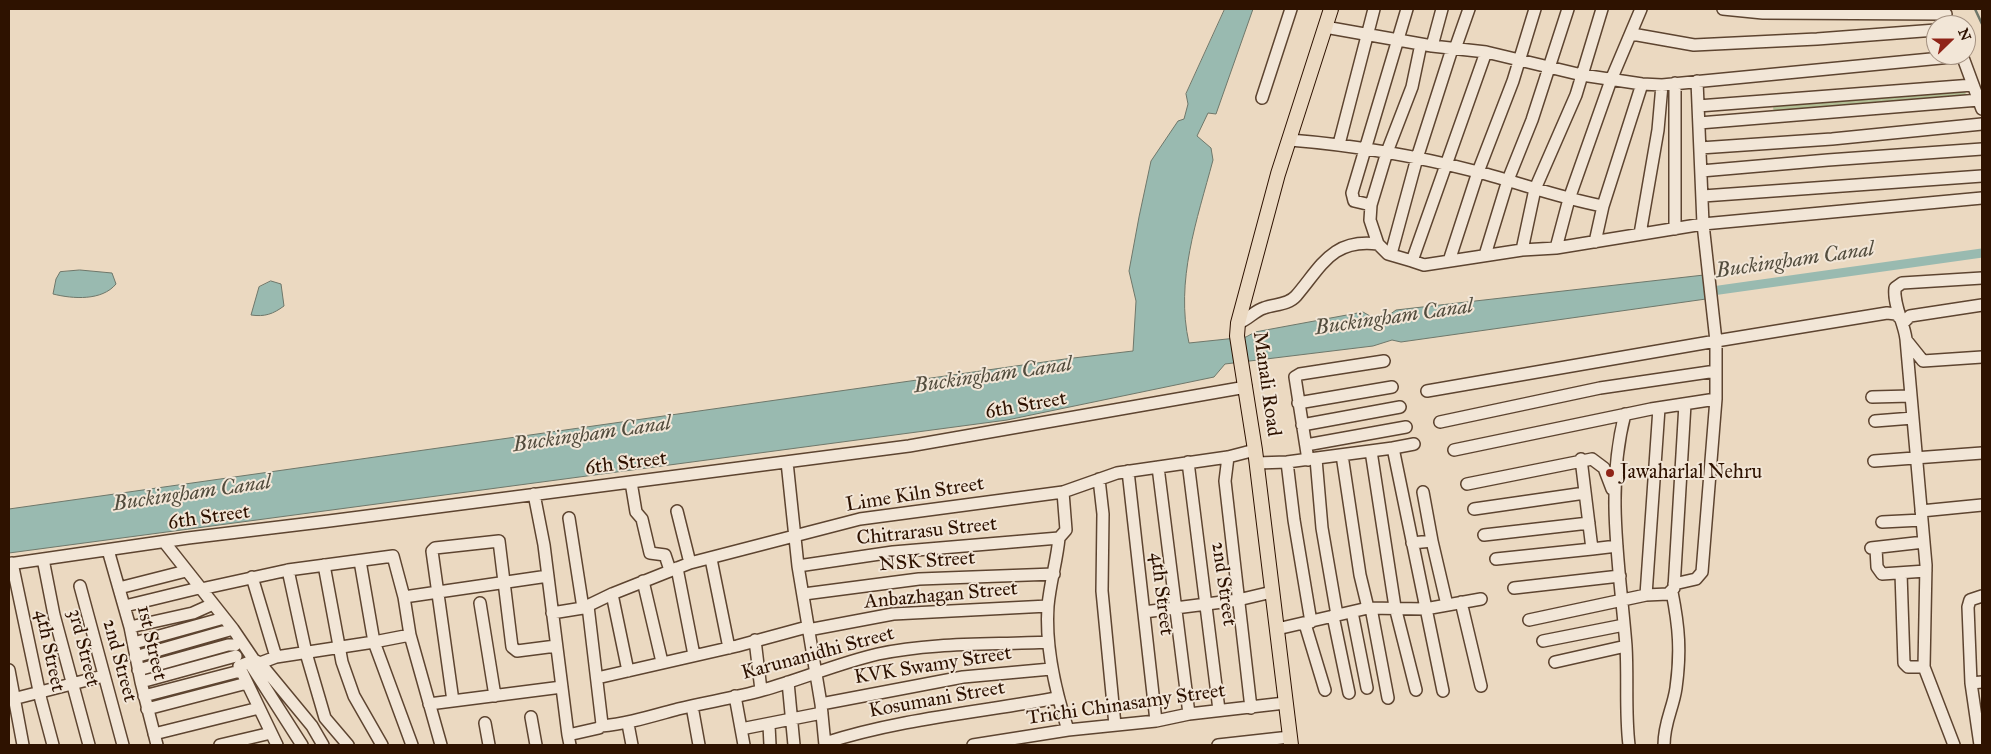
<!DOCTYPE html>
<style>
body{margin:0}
#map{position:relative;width:1991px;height:754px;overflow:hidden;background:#ebd9c1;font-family:"IM FELL Great Primer",serif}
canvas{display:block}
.frame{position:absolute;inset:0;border:10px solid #2e1200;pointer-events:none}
.north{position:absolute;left:1926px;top:15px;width:50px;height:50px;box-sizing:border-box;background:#f2e6d7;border:1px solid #a49181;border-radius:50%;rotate:68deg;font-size:14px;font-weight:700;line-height:20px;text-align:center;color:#2e1200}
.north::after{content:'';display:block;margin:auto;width:18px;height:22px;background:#8f2418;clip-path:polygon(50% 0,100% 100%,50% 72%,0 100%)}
</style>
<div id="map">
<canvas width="1991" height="754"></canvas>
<div class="frame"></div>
<div class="north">N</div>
</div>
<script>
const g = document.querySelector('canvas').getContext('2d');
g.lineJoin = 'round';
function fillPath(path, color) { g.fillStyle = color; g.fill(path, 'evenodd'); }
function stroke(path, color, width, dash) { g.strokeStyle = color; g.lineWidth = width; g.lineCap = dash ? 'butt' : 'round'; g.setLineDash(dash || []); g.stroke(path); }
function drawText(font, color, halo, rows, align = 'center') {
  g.font = font + ' "IM FELL Great Primer",serif'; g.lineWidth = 4; g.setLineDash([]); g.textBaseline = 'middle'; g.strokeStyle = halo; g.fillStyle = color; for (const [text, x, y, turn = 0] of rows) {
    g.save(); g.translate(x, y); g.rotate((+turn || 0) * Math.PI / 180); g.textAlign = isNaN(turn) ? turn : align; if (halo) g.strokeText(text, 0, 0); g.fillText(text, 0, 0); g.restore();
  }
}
fillPath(new Path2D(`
 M 1965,89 L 1966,97 L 1774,116 L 1773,106 Z`), '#b3c096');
const water = new Path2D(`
 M 1225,9 L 1253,9 L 1216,114 L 1208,113 L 1197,136 L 1211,148 L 1213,160 C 1197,220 1175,281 1189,343 L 1246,337 L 1255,332 L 1363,312 L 1377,320 L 1385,318 L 1396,310 L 1704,275 L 1706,299 L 1401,342 L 1392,340 L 1373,346 L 1225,364 L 1214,377 L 1007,420 L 9,553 L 9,509 L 1065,359 L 1133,351 L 1136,301 L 1129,271 L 1139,217 L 1151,161 L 1178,121 L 1184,119 L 1188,104 L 1186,94 Z
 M 80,270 L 112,273 L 116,284 C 102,301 73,299 53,294 L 56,279 L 60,272 Z
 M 271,281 L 281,284 L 284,306 C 273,314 265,317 251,315 L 259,287 Z`);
fillPath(water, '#99bab0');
stroke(water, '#6e776a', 1);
stroke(new Path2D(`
 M 1975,9 L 1982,24`), '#6e776a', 2.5);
stroke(new Path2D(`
 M 1705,292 L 1982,253`), '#99bab0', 9);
const minor = new Path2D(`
 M 1723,9 L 1763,13 L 1946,14
 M 1325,27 L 1432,46 L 1486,52 L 1582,75 L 1642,84 L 1662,85 L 1962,56
 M 1632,34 L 1694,45 L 1817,39 L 1936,30
 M 1432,46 L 1442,9
 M 1486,52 L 1412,261 L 1424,265 L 1522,250 L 1556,248 L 1703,224 L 1982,198
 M 1962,55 L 1982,109
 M 1675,83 L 1675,229
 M 1262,98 L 1291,9
 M 1698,106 L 1973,85
 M 1699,123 L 1979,100
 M 1290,140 C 1353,145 1416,156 1478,172 C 1520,183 1560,198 1603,206
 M 1339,144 L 1374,9
 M 1700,148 L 1832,139 L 1982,124
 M 1701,171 L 1828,160 L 1982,149
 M 1703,196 L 1982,176
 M 1371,205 L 1354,201 L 1352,193 L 1407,9
 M 1640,234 L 1658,130 L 1662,85
 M 1595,242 L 1603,206 L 1642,84
 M 1556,248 L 1569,199 L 1611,80 L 1641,9
 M 1522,250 L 1535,189 L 1576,95 L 1602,9
 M 1391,254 L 1417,158 L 1452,49 L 1456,46 L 1469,9
 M 1485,255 L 1508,180 L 1532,120 L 1568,9
 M 1412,261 L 1388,254 L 1378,244 L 1370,220 L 1371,205 L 1387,152 L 1412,87 L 1421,44
 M 1449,261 L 1478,172 L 1513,81 L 1535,9
 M 1904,322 L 1910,316 L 1982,305
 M 1238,323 C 1248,320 1254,311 1264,308 C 1275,304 1288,305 1296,296 C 1321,267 1332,238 1378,244
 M 1907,341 L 1923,361 L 1982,357
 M 1427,391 L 1716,341 L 1703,224 L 1697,81
 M 1872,397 L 1911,396
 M 1298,403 L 1392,387
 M 1625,414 C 1605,490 1620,569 1626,646 C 1628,679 1625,712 1629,745
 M 1875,421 L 1913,418
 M 1440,422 L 1600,388 L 1716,371
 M 1302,425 L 1400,407
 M 1306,445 L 1406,427
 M 1393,448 L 1414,444
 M 1454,450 L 1651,409 L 1716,399
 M 1371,451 L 1395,607 L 1416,690
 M 1342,455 L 1360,575 L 1368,608
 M 1228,457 L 1225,481 L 1251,708
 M 1316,459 L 1322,528 L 1337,615
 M 1581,459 L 1592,549 L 1617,546
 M 1308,460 L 1295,377 L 1300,374 L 1384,361
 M 1874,461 L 1982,453
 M 787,462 L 798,566 L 821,704 L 825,745
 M 1188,462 L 1219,710
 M 1287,462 L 1294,520 L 1311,622
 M 1257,463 L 1287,462 L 1393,448 L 1443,691
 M 1158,467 L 1189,714
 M 1128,471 L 1156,721
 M 1099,479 L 1103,514 L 1102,591 L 1115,725
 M 631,482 L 636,512 L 642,519 L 650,553 L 665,555 L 670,570
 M 1467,484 L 1592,459 L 1604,468 L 1612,489
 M 1063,492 L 1066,530 L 1059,538 C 1057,560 1050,583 1048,606 C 1045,648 1055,690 1068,730
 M 1423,492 L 1432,541
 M 534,494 L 544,545 L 568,735
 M 1474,509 L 1585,493
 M 677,511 L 690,563
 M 1921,511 L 1982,505
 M 569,518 L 583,608
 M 1882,522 L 1922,520
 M 1484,535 L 1589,523
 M 165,543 L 233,629 L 254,660 L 239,666 L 277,745
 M 1412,543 L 1432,541 L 1447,605
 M 1871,548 L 1924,542
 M 1876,548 L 1877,567 L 1882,574 L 1926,571
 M 108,550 L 130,627 L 141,682 L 157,745
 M 43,559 L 54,615 L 89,745
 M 711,559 L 729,648
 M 1496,559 L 1592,549
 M 12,563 L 41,700 L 53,745
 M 9,564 L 188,538 L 329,521 L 909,446 L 1246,387
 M 324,565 L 342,662 L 354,696 L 382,745
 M 798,566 L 893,552 L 1059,538
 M 677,568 L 694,655
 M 288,570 L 306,653 L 325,718 L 348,745
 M 1901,573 L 1904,663 L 1908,667 L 1924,667
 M 252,577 L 276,657
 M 643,581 L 662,662
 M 1674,584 L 1696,579 L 1702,572 L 1716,399 L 1716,341 L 1887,313 L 1896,314 L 1904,322
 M 80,586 L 123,745
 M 119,588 L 186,571
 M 1514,588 L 1620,576
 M 201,589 L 288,570 L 393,556 L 404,597 L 410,635
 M 612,594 L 628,671
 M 804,594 L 919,579 L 1054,574
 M 1646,595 L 1668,594 L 1674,588 L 1685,404
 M 404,597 L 548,576
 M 1461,602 L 1481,686
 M 480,603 L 495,696
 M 125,606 L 199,588
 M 1371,608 L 1388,698
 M 1144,612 L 1238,600 L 1272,592
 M 1352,612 L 1367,688
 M 552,613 L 583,608 L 612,594 L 690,563 L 860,519 L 1063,492 L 1117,473 L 1228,457 L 1255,450
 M 1333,616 L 1349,693
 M 1529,620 L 1646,595 L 1659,408
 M 1305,624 L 1325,690
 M 130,627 L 193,613 L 213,604
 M 1277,629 L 1368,608 L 1425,609 L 1481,599
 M 808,630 L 893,614 L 1048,606
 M 755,640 L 761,690
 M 1543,641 L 1624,625
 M 134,643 L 224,618
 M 135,657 L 233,629
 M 254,660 L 260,663 L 276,657 L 374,642 L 360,561
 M 249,662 L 302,745
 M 1555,662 L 1626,646
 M 260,663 L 312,726 L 323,745
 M 9,670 L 23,745
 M 138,670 L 228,645 L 235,645
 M 597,678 L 737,646 L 807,627
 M 141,682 L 236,656
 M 788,682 L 794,745
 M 1971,683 L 1968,607 L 1970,600 L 1982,596
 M 144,696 L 240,671
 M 735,696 L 744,745
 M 9,700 L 103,676
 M 453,701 L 432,551 L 435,548 L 499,541 L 512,647 L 517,651 L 556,646
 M 429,704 L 562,687
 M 821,704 L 963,677 L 1051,669
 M 692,706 L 699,745
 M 147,709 L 247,683
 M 531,717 L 536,745
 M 485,723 L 489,745
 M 628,724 L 632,745
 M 769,725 L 770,745
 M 601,726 C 627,724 652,716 678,709 C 706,702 735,698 763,690 C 802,679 839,663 878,654 C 934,642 992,645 1048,642
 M 741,729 L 822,713
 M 154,734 L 259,708
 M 825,743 C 899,719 980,712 1057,698
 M 220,745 L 271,733
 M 412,745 L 374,642 L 410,635 L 441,745
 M 570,745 L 568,735 L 599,728 L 602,724 L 588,606
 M 973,745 L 1068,730 L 1156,721 L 1189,714 L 1285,703
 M 1218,745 L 1290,737
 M 1664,745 C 1664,722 1673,709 1676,688 C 1681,652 1679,627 1672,592
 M 1954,745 L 1924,667 L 1926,565 L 1906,339 C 1904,322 1893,305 1895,288 L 1902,283 L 1982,278
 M 1980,745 L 1971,683 L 1982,682`);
const major = new Path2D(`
 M 1291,745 L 1255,450 L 1237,336 L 1238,323 L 1278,174 L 1331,9`);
stroke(minor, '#5d4430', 14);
stroke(major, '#2e1200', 16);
stroke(minor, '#f2e6d7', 11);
stroke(major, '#ebd9c1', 14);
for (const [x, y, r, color] of [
 [1610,473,5,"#8f2418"]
]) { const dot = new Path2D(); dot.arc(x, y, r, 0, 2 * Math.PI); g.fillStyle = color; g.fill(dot); stroke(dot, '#f2e6d7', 2); }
drawText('20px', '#2e1200', '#f2e6d7', [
 ["Manali Road",1266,384,82],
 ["6th Street",1026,406,-10],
 ["6th Street",626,464,-7],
 ["Lime Kiln Street",915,495,-9],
 ["6th Street",209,518,-8],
 ["Chitrarasu Street",927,532,-6],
 ["NSK Street",927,562,-4],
 ["2nd Street",1223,584,82],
 ["4th Street",1161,594,83],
 ["Anbazhagan Street",941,596,-5],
 ["1st Street",151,643,77],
 ["3rd Street",83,648,76],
 ["4th Street",49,651,78],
 ["Karunanidhi Street",818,654,-15],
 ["2nd Street",119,661,75],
 ["KVK Swamy Street",933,666,-9],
 ["Kosumani Street",937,700,-10],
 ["Trichi Chinasamy Street",1126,705,-8]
]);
drawText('20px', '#2e1200', '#f2e6d7', [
 ["Jawaharlal Nehru",1620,473]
], 'left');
drawText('italic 21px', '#534d3e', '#f2e6d7', [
 ["Buckingham Canal",1795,261,-8],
 ["Buckingham Canal",1394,318,-8],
 ["Buckingham Canal",993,376,-8],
 ["Buckingham Canal",592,435,-8],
 ["Buckingham Canal",192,494,-8]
]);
</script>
